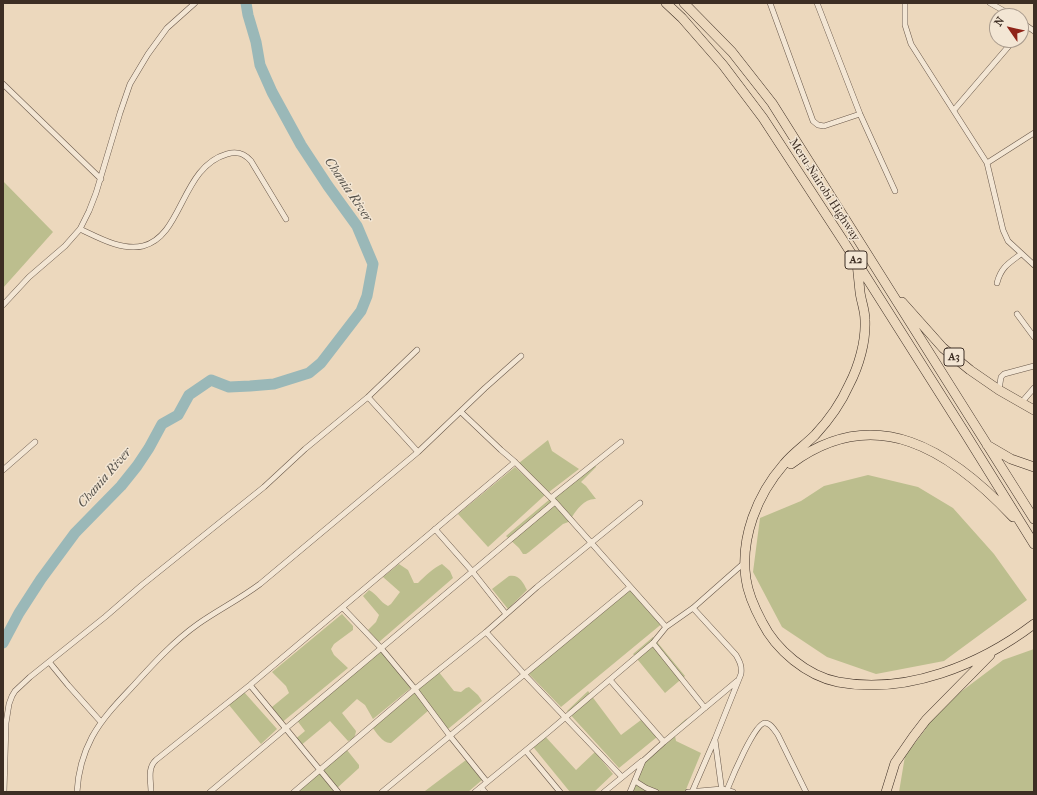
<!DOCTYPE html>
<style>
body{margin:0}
#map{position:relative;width:1037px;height:795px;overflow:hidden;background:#ecd8bd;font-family:"IM FELL French Canon",serif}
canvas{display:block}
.frame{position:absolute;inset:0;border:4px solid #3d2e24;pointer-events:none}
.north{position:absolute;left:989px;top:8px;width:40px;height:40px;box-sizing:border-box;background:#f3e6d4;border:1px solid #aa9c8e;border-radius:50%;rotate:304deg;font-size:11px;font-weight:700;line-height:16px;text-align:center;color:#3d2e24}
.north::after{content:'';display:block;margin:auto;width:14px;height:18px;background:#8f2418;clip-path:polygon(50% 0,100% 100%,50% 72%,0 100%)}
</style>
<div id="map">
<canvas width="1037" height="795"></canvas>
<div class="frame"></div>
<div class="north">N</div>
</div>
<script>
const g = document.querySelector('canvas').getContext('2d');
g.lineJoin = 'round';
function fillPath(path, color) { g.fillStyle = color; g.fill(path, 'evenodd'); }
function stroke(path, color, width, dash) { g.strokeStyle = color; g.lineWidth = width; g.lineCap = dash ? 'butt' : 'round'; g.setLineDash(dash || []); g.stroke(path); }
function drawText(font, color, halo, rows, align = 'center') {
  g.font = font + ' "IM FELL French Canon",serif'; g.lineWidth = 3; g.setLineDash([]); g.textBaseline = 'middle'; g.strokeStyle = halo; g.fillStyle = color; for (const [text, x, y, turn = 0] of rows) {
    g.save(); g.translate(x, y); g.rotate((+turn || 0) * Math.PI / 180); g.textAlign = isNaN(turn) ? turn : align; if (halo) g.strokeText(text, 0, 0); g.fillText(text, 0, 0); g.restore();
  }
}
fillPath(new Path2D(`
 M 3,181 L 53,232 L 3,288 Z
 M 548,440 L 552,451 L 579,469 L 549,492 L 519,463 Z
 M 594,461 L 596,467 L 581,482 L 586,486 L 596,499 C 585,498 577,509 572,517 L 553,497 Z
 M 515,467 L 545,495 L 488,547 L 458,514 Z
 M 868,475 L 918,487 L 953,508 L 994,554 L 1027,600 L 944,661 L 876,674 L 827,657 L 782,627 L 753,572 L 760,518 L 801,501 L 824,486 Z
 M 550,499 L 571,521 L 563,524 L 529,552 L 526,554 L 523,554 L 519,548 L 506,536 Z
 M 399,564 L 408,570 L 414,583 L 418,583 C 425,576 433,568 442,564 L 450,571 L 453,578 L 379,642 L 368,630 L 376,622 L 379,615 L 363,596 L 369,590 C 377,594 380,602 388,606 L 391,604 L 400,592 L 383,577 Z
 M 509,576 C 519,574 523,582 527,590 L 508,609 L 492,589 Z
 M 632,587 L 664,622 L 561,707 L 526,671 Z
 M 342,614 L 353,626 L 353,630 L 334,644 L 331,649 L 334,655 L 348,668 L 280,724 L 265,708 L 272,707 L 289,693 L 286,686 L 272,672 Z
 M 653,637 L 685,676 L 665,693 L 633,654 Z
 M 378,648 L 412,687 L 373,719 L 365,705 L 357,699 L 342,713 L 356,731 C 355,737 354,739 348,741 L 330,721 L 299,747 L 293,741 L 305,731 L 296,719 Z
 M 1034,649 L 1034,792 L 899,792 L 905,756 L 925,730 L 934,712 L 1003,660 Z
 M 438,671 L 454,691 L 461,692 L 466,688 L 469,687 L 478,695 L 482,701 L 448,729 L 417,688 Z
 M 414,690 L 429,710 L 391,743 C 383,744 376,732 372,727 Z
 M 588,691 L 621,735 L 641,720 L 657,737 L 619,768 L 567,711 Z
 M 244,692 L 277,729 L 261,744 L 229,705 Z
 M 687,718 L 682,727 L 675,736 L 676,741 L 701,753 L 685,792 L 631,792 L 648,753 Z
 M 543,734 L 576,770 L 595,752 L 613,774 L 594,792 L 570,792 L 530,743 Z
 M 347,750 L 359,765 L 359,768 L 336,789 L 321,771 Z
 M 466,760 L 482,780 L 468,792 L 425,792 L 425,791 Z
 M 319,772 L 337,792 L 296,792 Z`), '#bcbe8e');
stroke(new Path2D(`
 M 3,643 L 19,613 L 41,579 L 75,533 L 121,486 L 137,466 L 149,448 L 162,424 L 178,415 L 189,395 L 211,380 L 229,387 L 250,386 L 274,384 L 309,373 L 321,363 L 361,311 L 367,296 L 373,264 L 357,226 L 328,186 L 301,145 L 272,92 L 260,65 L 256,42 L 248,15 L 246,3`), '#9ab8b8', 11);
const street = new Path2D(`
 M 770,3 L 813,121 L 818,125 L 824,126 L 860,114
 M 817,3 L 860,114 L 895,191
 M 905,3 L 905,25 L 911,44 L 987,163 L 1034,133
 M 990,3 L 1013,16
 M 1021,22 L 1034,31
 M 1021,32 L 1027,26
 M 3,84 L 101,179
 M 954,110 L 1014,40
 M 987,163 L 1003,230 L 1008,241 L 1034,265
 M 80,229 C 99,238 122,251 143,246 C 183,236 181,167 227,154 C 237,151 244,153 251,161 L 286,219
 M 997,283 C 1001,267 1009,263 1021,254
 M 3,305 L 29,277 L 65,246 L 80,229 L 89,211 L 96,193 L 120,113 L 130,84 L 148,54 L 167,28 L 195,3
 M 1017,314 L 1034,337
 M 999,390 L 1001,377 L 1004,374 L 1034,366
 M 368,397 L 417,350
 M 1021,403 L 1034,388
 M 461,412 L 501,450 L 515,462 L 555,502 L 666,627
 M 3,470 L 35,442
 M 551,498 L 621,442
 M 435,529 L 472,571 L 506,614
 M 343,608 L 381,648 L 415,689 L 450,736 L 487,782
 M 486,632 L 524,674 L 622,777
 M 653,643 L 705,708
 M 50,663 L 68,685 L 101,722
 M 610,680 L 664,742
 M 250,685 L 338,792
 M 715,740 L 722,792
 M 526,751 L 560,792
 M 635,781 L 646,788 L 656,792
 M 481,787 L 485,792
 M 727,790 C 731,780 755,722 765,723 C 771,723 775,731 778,735 L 806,792
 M 4,792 L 6,723 L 9,704 L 12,696 L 15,691 L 30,677 L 105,617 L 142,585 L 264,487 L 305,449 L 368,397 L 418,452
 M 77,792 C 78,773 83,754 92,737 C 103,717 119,701 134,685 C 154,663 174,641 198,624 C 218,610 240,599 260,584 L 418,452 L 485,388 L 521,356
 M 151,792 C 151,781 147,768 156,760 L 250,685 L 515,462
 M 210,792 L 555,502
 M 294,792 L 415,689 L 486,632 L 537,587 L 640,503
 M 382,792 L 630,587
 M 475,792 L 547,733 L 653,643 L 666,627 L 693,608 L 744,563
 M 604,792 L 642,761
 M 630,792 L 643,761 L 664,742 L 737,681
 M 688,792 L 722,789 L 733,792
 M 692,792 L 715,739 L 741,674 C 742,666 740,662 736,655 L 693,608`);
const highway = new Path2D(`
 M 666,3 L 682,18 L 723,65 L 763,118 L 844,242 L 965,433 L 1034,544
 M 684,3 L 732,52 L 772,103 L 1034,519
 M 857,263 C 858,273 859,282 860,292 C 861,301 865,310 865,320 C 866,341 859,366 849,385 C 841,403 828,421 815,435 C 805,445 793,453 784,464 C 757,495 740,538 746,579 C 748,594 755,609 762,622 C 776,650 807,676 838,682 C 906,695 980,665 1034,624
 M 902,302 L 943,348 L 970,370 L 999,390 L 1034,410
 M 987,445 L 1011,459 L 1034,467
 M 791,464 C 876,401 951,451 1013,517
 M 886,792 L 895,763 L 913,737 L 926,720 L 990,655`);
stroke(street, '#69584a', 6);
stroke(highway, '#3d2e24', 10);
stroke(street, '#f3e6d4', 5);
stroke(highway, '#ecd8bd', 9);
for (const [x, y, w] of [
 [856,260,22],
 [954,357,20]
]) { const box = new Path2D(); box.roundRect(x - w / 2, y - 9, w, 18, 3); g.fillStyle = '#f3e6d4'; g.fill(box); stroke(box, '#3d2e24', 1); }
drawText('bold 11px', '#3d2e24', null, [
 ["A2",856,260],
 ["A3",954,357]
]);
drawText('12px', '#3d2e24', '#f3e6d4', [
 ["Meru-Nairobi Highway",824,190,57]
]);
drawText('italic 13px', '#545049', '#f3e6d4', [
 ["Chania River",348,190,56],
 ["Chania River",105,478,-49]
]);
</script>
